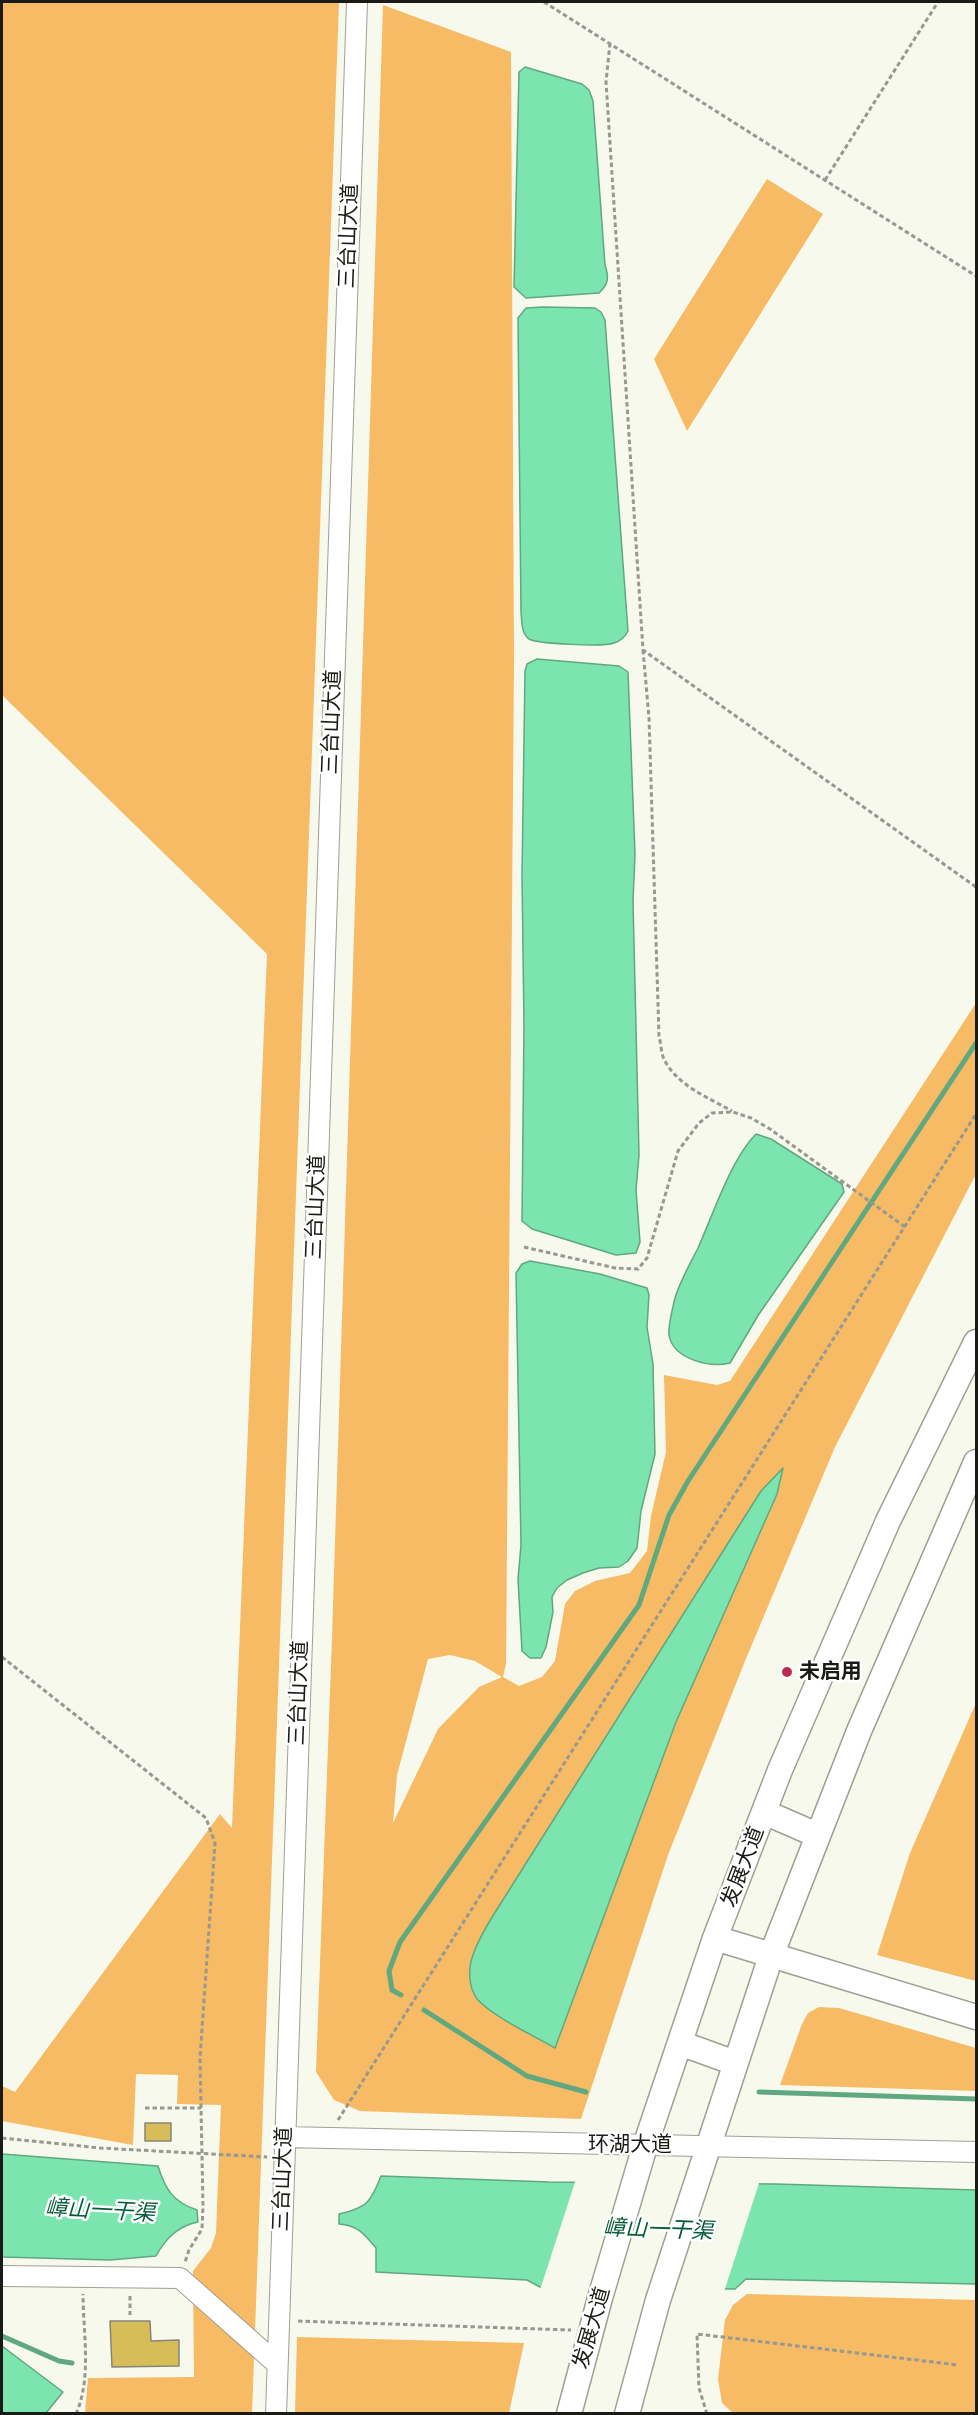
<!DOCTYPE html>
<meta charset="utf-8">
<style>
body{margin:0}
#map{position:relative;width:978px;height:2415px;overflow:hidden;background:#f6f9ec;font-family:"Roboto Serif",serif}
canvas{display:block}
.frame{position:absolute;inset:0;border:3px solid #1a1b16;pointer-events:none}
</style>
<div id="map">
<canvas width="978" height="2415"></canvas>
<div class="frame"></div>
</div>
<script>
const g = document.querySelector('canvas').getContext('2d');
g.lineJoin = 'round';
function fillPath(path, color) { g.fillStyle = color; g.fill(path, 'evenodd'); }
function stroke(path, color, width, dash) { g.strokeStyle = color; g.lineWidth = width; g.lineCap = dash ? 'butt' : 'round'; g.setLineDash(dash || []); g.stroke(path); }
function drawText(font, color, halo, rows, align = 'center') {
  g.font = font + ' "Roboto Serif","Noto Sans SC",serif'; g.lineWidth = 5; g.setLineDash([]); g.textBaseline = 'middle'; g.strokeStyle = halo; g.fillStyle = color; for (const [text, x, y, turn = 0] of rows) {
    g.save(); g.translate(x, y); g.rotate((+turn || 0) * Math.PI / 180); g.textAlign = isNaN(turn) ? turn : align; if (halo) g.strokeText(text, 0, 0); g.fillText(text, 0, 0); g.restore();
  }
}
fillPath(new Path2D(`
 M 2,2 L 339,2 L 252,2413 L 85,2413 L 88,2378 L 194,2377 L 193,2271 L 211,2248 L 216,2233 L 221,2105 L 177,2104 L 178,2075 L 136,2074 L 133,2145 L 2,2121 L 2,2086 L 15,2092 L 220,1814 L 232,1828 L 267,954 L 2,695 Z
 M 383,5 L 511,52 L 514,660 L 506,1664 L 503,1677 L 519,1686 L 542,1677 L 555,1661 L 565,1604 L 575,1591 L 595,1581 L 630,1573 L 647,1551 L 651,1516 L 666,1452 L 664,1375 L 717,1385 L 730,1381 L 976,1003 L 976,1174 L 835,1447 L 745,1661 L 668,1855 L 581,2119 L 360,2111 L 334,2100 L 316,2072 L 332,1638 ZM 450,1655 L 475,1661 L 502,1677 L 479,1687 L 438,1729 L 393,1823 L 397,1775 L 428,1659 Z
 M 767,179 L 823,214 L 687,431 L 654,359 Z
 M 976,1703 L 976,1981 L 877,1955 L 910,1853 Z
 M 819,2007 L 839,2008 L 976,2048 L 976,2091 L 780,2085 L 802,2024 L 808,2013 Z
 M 747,2294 L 976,2300 L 976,2413 L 733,2413 L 722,2403 L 718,2379 L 725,2320 L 733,2305 Z
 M 297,2337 L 524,2343 L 509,2413 L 295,2414 Z`), '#f7ba65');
const water = new Path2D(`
 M 525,67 L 582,84 L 589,90 L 593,101 L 605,265 C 609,277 609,284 599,293 L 526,298 L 514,287 L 519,72 Z
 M 543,307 L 595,308 L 601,312 L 605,320 L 628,631 C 625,637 621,641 614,643 C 604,647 538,644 529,639 C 521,633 522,621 521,612 L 518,318 L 526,308 Z
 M 537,659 L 619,666 L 628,672 L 635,854 L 633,901 L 639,1155 L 636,1190 L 640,1242 L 636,1253 L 616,1255 L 532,1229 L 522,1221 L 524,1027 L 522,875 L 525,671 L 527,664 Z
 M 756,1134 L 771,1139 L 842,1184 L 844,1192 L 759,1314 L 730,1363 C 709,1368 673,1359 669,1335 C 668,1325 673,1307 675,1298 C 680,1281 690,1264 698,1248 C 713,1215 731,1159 756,1134 Z
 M 530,1261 L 600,1274 L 647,1288 L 649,1295 L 647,1327 L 653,1364 L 655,1454 L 641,1511 L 637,1548 L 628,1561 L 619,1567 L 599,1568 L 583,1573 L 567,1580 L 557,1588 L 552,1597 L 553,1612 L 546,1647 L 541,1658 L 530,1658 L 522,1651 L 518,1579 L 521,1545 L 516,1273 L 522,1264 Z
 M 783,1468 L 777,1494 L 676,1722 L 555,2048 C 534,2036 492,2016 477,1999 C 468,1986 468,1968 473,1955 C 478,1940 486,1927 494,1914 L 761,1491 Z
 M 2,2154 L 158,2166 C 165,2189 173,2202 197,2210 L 198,2222 C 178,2226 166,2238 156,2256 L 110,2260 L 2,2257 Z
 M 381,2176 L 549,2182 L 776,2184 L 976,2190 L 976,2284 L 746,2279 L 735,2289 L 540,2287 L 527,2280 L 376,2272 L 376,2248 C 365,2235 358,2225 339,2224 L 339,2214 C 367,2208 371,2202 381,2176 Z
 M 2,2346 L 63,2392 L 46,2413 L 2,2413 Z`);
fillPath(water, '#7ce4ae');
stroke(water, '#5fa880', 1.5);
fillPath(new Path2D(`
 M 576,2179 L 760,2180 L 724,2292 L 540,2290 Z`), '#f6f9ec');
stroke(new Path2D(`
 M 401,1995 L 392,1990 L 389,1971 L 400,1942 L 639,1605 L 669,1515 L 688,1481 L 976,1043
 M 424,2010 L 527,2076 L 586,2092
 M 759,2092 L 976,2099
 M 2,2336 L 59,2361 L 72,2363`), '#5fa880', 5);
const building = new Path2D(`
 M 145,2123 L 171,2123 L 171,2141 L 145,2141 Z
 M 110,2321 L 150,2321 L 151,2341 L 179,2340 L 179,2366 L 112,2367 Z`);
fillPath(building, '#d7bd58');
stroke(building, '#878478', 1.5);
const minor = new Path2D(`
 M 284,2137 L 976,2152
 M 2,2276 L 180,2278 L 277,2364
 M 276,2414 L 357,2`);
const major = new Path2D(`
 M 764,1812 L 817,1835
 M 715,1938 L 976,2017
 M 680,2043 L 735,2063
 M 569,2414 L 600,2298 L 645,2146 L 715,1938 L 780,1770 L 888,1521 L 976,1342
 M 627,2414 L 658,2300 L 771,1956 L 859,1731 L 976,1462`);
stroke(minor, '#9ea094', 22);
stroke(major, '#9ea094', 27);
stroke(new Path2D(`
 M 544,2 L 976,276
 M 610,43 L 606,82 L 643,650 L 976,887
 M 825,180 L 938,2
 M 643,650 L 649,718 L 659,1036 C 661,1043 661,1053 664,1059 C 676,1085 709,1098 732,1111
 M 524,1247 L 615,1268 L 638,1269 L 647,1258 L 678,1151 L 699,1123 L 712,1113 L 733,1112 L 751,1118 L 770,1129 L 905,1227
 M 2,1657 L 206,1818 L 215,1843 L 200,2058 L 203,2206 L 202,2229 L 189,2250 L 185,2262
 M 145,2108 L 201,2108
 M 338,2120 L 976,1114
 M 2,2138 L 100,2148 L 267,2157
 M 130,2296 L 130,2315
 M 298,2321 L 571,2330
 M 76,2414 C 92,2378 83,2332 83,2294
 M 707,2414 L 699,2388 L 697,2334 L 958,2365`), '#979990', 3, [4.5, 3]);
stroke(minor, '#fff', 20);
stroke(major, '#fff', 24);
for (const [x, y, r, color] of [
 [787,1672,6,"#ba2a53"]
]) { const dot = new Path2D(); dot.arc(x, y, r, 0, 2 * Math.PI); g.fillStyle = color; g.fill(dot); stroke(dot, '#fff', 2); }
drawText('21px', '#1a1b16', '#fff', [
 ["三台山大道",349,236,-88],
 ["三台山大道",332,722,-88],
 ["三台山大道",316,1207,-88],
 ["三台山大道",299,1693,-88],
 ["发展大道",743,1867,-69],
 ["环湖大道",630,2145],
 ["三台山大道",283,2179,-88],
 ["发展大道",592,2328,-74]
]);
drawText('bold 21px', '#1a1b16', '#fff', [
 ["未启用",799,1672]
], 'left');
drawText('italic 22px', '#065b3a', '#fff', [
 ["嶂山一干渠",100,2211,3],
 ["嶂山一干渠",658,2230,2]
]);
</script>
